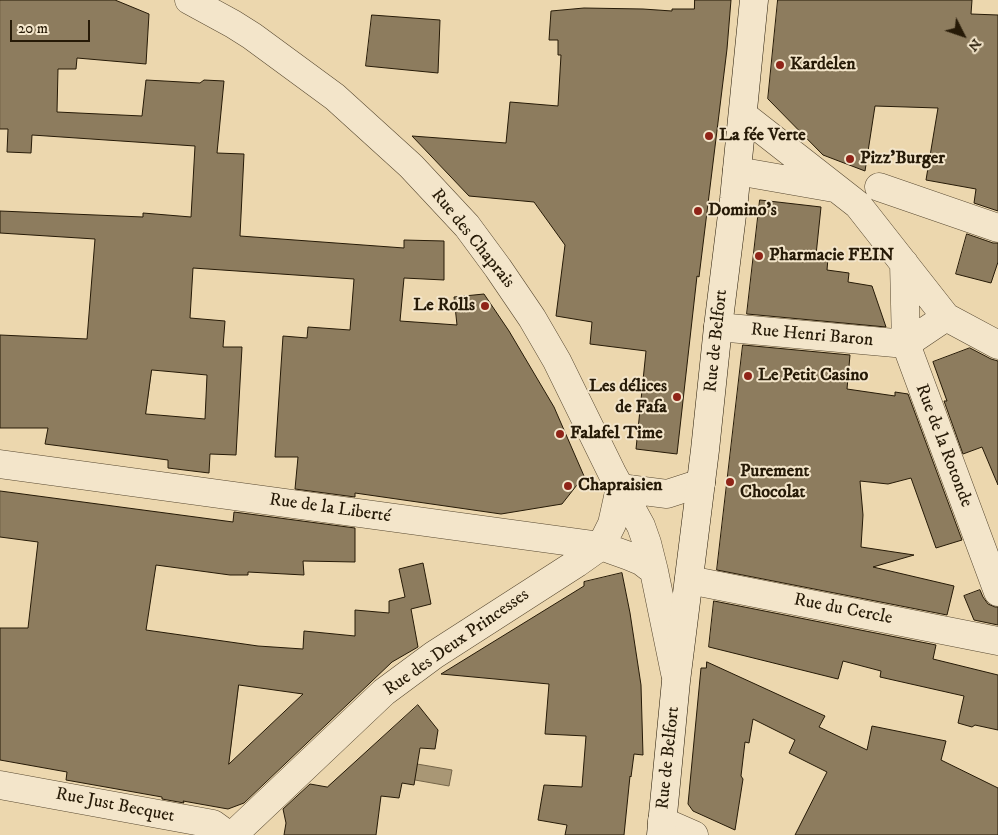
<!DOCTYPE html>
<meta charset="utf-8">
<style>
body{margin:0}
#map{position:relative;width:998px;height:835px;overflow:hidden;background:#ecd7ae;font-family:"IM FELL DW Pica",serif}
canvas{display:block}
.north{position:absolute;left:938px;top:10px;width:50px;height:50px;-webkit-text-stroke:4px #f3e5ca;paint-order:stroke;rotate:131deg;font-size:14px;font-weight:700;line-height:20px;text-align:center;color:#261a07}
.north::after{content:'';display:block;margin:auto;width:18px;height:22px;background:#261a07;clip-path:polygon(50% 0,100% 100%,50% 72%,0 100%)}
.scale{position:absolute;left:10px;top:20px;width:80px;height:22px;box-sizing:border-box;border:2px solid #261a07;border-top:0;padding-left:6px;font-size:15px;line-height:18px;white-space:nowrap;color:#261a07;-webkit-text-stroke:4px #f3e5ca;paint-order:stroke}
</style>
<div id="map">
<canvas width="998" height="835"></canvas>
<div class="north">N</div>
<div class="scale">20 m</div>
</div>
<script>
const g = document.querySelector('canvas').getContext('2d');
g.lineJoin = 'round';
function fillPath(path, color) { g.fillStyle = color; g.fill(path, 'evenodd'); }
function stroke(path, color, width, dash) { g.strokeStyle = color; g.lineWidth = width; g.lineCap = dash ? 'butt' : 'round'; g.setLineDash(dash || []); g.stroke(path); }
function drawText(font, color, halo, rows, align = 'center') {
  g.font = font + ' "IM FELL DW Pica",serif'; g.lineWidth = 4; g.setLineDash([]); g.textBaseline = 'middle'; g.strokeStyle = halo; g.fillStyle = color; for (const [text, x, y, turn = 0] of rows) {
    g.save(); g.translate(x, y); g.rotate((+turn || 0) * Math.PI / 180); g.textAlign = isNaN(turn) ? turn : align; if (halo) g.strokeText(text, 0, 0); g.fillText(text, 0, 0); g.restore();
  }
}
const water = new Path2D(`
 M 417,764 L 452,770 L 449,786 L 415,780 Z`);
fillPath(water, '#a99775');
stroke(water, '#756549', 1);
const building = new Path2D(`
 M 0,0 L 115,0 L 149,14 L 146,64 L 77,58 L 76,69 L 58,69 L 57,112 L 142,116 L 146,80 L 200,83 L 204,80 L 224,81 L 217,153 L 244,154 L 240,236 L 404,248 L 404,240 L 444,241 L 444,280 L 404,278 L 400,321 L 457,325 L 454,297 L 484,294 L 509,331 L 554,407 L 584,476 L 562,504 L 501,514 L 355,493 L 355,497 L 295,489 L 298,457 L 275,457 L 283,336 L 307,338 L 308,327 L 350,330 L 354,279 L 193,268 L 190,318 L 225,321 L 223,347 L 242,347 L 236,455 L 210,454 L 209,473 L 168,468 L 168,460 L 45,444 L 48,428 L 0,428 L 0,335 L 87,339 L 95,239 L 0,233 L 0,211 L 143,217 L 143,213 L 191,217 L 195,146 L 32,135 L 31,153 L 7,152 L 8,129 L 0,129 ZM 152,370 L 207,375 L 205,419 L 146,414 Z
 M 695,0 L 731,0 L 727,49 L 699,277 L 697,276 L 677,454 L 636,449 L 646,351 L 590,344 L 592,322 L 556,316 L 565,245 L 534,202 L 469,196 L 412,136 L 506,143 L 510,102 L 558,106 L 561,55 L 558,55 L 558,40 L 549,40 L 551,11 L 584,8 L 643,9 L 672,11 L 672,9 L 694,9 Z
 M 778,0 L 972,0 L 971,14 L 998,15 L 998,211 L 974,203 L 976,189 L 926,180 L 938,108 L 875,106 L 865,171 L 823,155 L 768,99 Z
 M 372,15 L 440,20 L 438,73 L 366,66 Z
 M 760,200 L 821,207 L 816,255 L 828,258 L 827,270 L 849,273 L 848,282 L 872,286 L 886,327 L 747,314 Z
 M 967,234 L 993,243 L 998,243 L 998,262 L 991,283 L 956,274 Z
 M 743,345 L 850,355 L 847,389 L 895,396 L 895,392 L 908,394 L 962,540 L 936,548 L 911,478 L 888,484 L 860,481 L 863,515 L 861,547 L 914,555 L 873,567 L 954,586 L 947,615 L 717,570 Z
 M 970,348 L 991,359 L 998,361 L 998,485 L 982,447 L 963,454 L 944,401 L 947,401 L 933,362 Z
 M 0,491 L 233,522 L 234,512 L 355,528 L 355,562 L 303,561 L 304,575 L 248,572 L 248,575 L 230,575 L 156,565 L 146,630 L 258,646 L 303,649 L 304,631 L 355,636 L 355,610 L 389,613 L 389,601 L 405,597 L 399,569 L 423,563 L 431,604 L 411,609 L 418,647 L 392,662 L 244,803 L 228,809 L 183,801 L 184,803 L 162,799 L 162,797 L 66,780 L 67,772 L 0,760 L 0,628 L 28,628 L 38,542 L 0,537 ZM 239,685 L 303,694 L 229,764 Z
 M 622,573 L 630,613 L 641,685 L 643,755 L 634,754 L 631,777 L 630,776 L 624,835 L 565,835 L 567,825 L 538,820 L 544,785 L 582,787 L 586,736 L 545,734 L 549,684 L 441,674 L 584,586 L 584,582 Z
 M 980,590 L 983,597 L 988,604 L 995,607 L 998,607 L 998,625 L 974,620 L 964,596 Z
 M 714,601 L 936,645 L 933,659 L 998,675 L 998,730 L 975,725 L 972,727 L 958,723 L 964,696 L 880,677 L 881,671 L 843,661 L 838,679 L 709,647 Z
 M 707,662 L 825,716 L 819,727 L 867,750 L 872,726 L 946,741 L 941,760 L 998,788 L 998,835 L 795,835 L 827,772 L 789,753 L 795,740 L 753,719 L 749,743 L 745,742 L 741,776 L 743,779 L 735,830 L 693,811 L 688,804 L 701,668 L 706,668 Z
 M 418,705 L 438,730 L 435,749 L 420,748 L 414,785 L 402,783 L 399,798 L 381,796 L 376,835 L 284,835 L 286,823 L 283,809 L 310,784 L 327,787 Z`);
fillPath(building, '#8d7c5e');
stroke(building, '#261a07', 1);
const minor = new Path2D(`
 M 189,0 L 233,24 L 252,36 L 335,97 L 411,166 L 467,226 L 498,268 L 532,318 L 557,361 L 612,473 L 641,526 L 647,543 L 654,571 L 675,673
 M 743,115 L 858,205 L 946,317 L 998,345
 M 737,171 L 834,188
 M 879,187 L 998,228
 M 946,317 L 906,344 L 998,592
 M 718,327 L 906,344 L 904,263
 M 0,464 L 601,546 L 629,556 L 641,561 L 654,571
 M 620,488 L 667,494 L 701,483
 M 689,580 L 998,641
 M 0,785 L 213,824 L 228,835
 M 662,821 L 694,835
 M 233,835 L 384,692 L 434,655 L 577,563 L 601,546 L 612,524 L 620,488`);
const secondary = new Path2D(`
 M 661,835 L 676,681 L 705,450 L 718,327 L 734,199 L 754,0`);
stroke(minor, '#584931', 29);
stroke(secondary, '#261a07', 29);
stroke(minor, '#f3e5ca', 28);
stroke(secondary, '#f3e5ca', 28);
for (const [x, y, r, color] of [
 [780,65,5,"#8f2418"],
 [709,136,5,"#8f2418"],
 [850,159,5,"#8f2418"],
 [698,211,5,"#8f2418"],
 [759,256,5,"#8f2418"],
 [485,306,5,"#8f2418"],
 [748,376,5,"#8f2418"],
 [677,397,5,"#8f2418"],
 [560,434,5,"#8f2418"],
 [730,482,5,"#8f2418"],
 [568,486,5,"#8f2418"]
]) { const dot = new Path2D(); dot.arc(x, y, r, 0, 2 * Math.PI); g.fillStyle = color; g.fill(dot); stroke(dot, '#f3e5ca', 2); }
drawText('bold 18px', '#261a07', '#f3e5ca', [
 ["Kardelen",790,65],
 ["La fée Verte",719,136],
 ["Pizz'Burger",860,159],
 ["Domino's",708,211],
 ["Pharmacie FEIN",769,256],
 ["Le Rolls",475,306,"right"],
 ["Le Petit Casino",758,376],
 ["Les délices",667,387,"right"],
 ["de Fafa",667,408,"right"],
 ["Falafel Time",570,434],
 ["Purement",740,472],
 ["Chocolat",740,493],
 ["Chapraisien",578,486]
], 'left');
drawText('18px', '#261a07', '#f3e5ca', [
 ["Rue des Chaprais",472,239,51],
 ["Rue Henri Baron",812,336,5],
 ["Rue de Belfort",717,341,-84],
 ["Rue de la Rotonde",943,446,69],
 ["Rue de la Liberté",330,509,8],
 ["Rue du Cercle",843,610,11],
 ["Rue des Deux Princesses",457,643,-35],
 ["Rue de Belfort",669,758,-84],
 ["Rue Just Becquet",115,806,11]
]);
</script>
